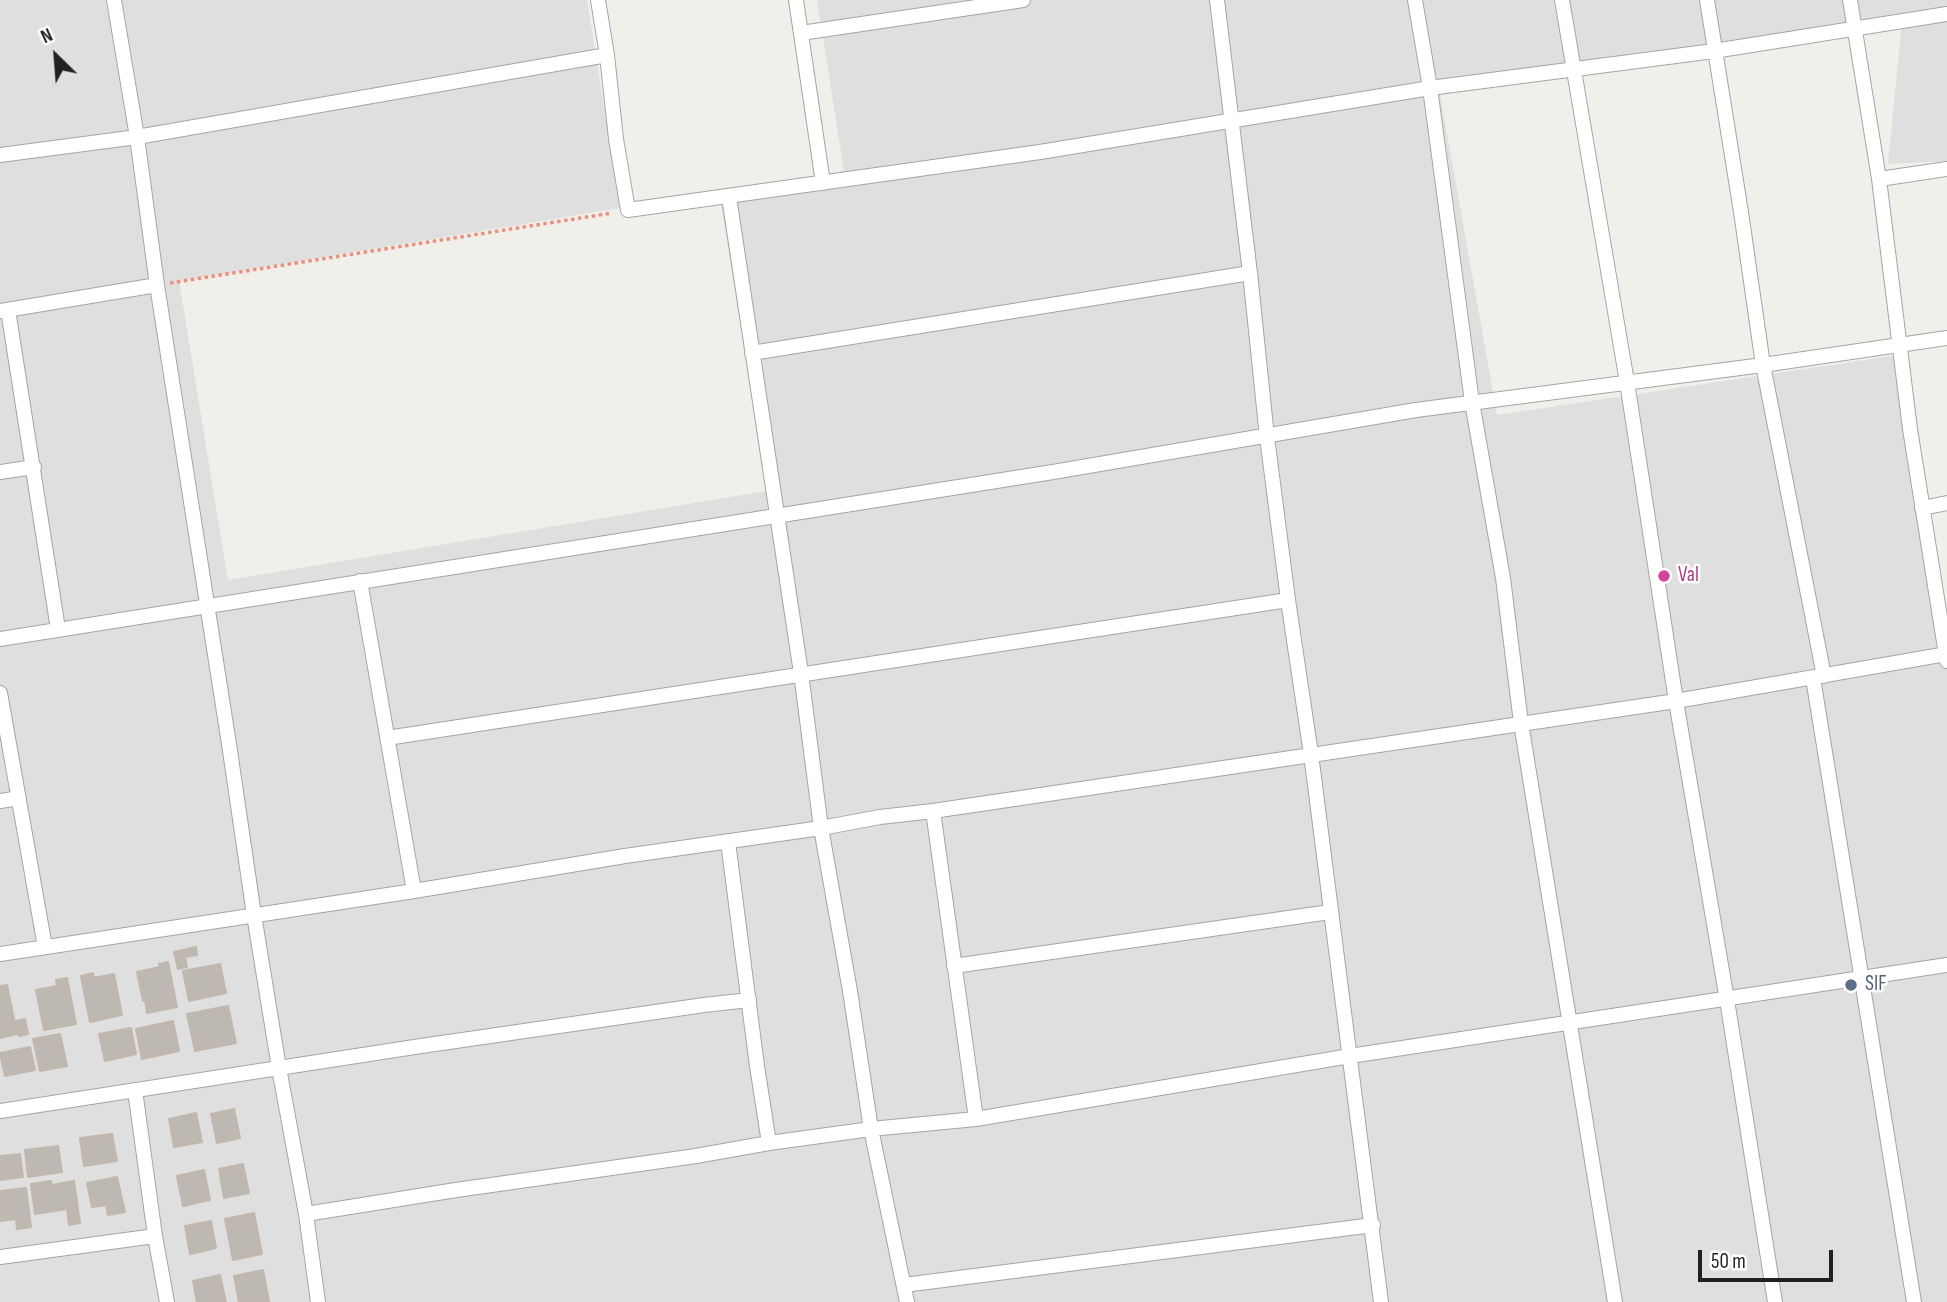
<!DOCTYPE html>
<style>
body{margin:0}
#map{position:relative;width:1947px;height:1302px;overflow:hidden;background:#f1efe9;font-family:"Sofia Sans Condensed",sans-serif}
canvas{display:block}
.north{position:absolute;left:21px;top:21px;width:70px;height:70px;-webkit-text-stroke:5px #fff;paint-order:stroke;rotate:335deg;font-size:19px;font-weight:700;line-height:28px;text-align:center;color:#212121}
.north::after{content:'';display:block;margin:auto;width:24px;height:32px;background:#212121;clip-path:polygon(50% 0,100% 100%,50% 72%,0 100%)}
.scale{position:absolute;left:1698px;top:1250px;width:135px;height:32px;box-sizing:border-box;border:4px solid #212121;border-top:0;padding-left:9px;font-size:21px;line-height:24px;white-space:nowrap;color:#212121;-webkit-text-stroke:5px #fff;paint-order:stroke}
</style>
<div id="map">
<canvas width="1947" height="1302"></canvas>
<div class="north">N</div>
<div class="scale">50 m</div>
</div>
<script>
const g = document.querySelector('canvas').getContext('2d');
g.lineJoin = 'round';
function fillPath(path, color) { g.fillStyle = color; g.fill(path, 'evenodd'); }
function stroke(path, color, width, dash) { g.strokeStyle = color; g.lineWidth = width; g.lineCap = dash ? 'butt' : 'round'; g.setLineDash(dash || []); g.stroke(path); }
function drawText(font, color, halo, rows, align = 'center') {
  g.font = font + ' "Sofia Sans Condensed",sans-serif'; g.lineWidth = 5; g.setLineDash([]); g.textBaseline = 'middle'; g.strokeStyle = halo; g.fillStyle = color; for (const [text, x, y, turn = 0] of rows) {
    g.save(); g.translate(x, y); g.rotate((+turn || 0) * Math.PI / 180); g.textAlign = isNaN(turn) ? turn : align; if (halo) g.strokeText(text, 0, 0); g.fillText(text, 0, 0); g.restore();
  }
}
fillPath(new Path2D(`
 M 0,0 L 587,0 L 620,208 L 179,281 L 228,580 L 767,491 L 719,192 L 844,171 L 817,0 L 1947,0 L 1947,161 L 1888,164 L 1902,22 L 1440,94 L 1497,415 L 1898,355 L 1947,653 L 1947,1302 L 0,1302 Z`), '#dfdfdf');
const building = new Path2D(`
 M 196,947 L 197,955 L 185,957 L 187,967 L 178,969 L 174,952 Z
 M 168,962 L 177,1007 L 147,1013 L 145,1000 L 143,1001 L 137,972 L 160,967 L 159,964 Z
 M 220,964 L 226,993 L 189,1001 L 183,971 Z
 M 93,973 L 94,978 L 114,974 L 122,1015 L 90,1022 L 81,976 Z
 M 67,978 L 76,1024 L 44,1030 L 36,990 L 57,986 L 56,980 Z
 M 7,985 L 17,1034 L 0,1038 L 0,986 Z
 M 228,1006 L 236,1043 L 195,1051 L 187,1014 Z
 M 25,1019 L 28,1034 L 19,1036 L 16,1021 Z
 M 173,1021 L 179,1051 L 142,1059 L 136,1029 Z
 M 131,1028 L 136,1054 L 105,1061 L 99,1034 Z
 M 60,1034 L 67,1066 L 40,1071 L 33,1039 Z
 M 30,1047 L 35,1070 L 5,1076 L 0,1053 Z
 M 234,1109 L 240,1138 L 217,1143 L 211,1114 Z
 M 196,1113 L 202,1142 L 174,1147 L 169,1119 Z
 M 112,1134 L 117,1161 L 84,1166 L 80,1138 Z
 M 58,1146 L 62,1172 L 28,1177 L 25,1150 Z
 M 20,1154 L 23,1177 L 0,1180 L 0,1156 Z
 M 243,1164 L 249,1193 L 224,1198 L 219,1169 Z
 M 204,1170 L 210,1200 L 183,1206 L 177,1176 Z
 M 117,1177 L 125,1212 L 108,1215 L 106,1205 L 92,1207 L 87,1183 Z
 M 51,1181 L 52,1185 L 74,1181 L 80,1223 L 69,1225 L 67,1209 L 35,1214 L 31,1184 Z
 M 26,1188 L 31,1227 L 17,1229 L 16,1219 L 0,1221 L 0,1191 Z
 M 254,1213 L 262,1254 L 233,1260 L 225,1219 Z
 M 211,1221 L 216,1248 L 190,1254 L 185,1226 Z
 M 263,1270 L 269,1301 L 239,1302 L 234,1276 Z
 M 220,1275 L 226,1302 L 197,1302 L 193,1281 Z`);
fillPath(building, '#beb8b2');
stroke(building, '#c1b7ad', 2);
const minor = new Path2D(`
 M 114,0 L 137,137 L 157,285 L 229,744 L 254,915 L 279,1068 L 306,1214 L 318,1302
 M 598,0 L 607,55 L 616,139 L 628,210 L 1040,152 L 1430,88 L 1714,51 L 1947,14
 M 796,0 L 823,183
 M 1217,0 L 1250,273 L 1267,437 L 1288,600 L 1311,754 L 1381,1302
 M 1415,0 L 1430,88 L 1472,402 L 1503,578 L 1521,723 L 1615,1302
 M 1562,0 L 1627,382 L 1676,701 L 1727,1000 L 1775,1302
 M 1707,0 L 1741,212 L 1763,365 L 1824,676
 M 1850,0 L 1879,179 L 1910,429 L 1947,661
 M 801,33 L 1023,0
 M 0,155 L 137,137 L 607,55
 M 1879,179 L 1947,169
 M 729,197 L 801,673 L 821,828 L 850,991 L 871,1129 L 907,1302
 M 8,310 L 58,629
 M 0,311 L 157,285
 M 752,353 L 1250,273
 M 0,472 L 34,467
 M 1922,508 L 1947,503
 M 360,581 L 414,891
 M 0,639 L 1053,472 L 1416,410 L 1763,365 L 1947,338
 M 1813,678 L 1914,1302
 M 0,693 L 45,947
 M 387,738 L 1288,600
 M 0,801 L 19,798
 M 933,811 L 976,1119
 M 728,842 L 757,1066 L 769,1143
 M 0,954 L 414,891 L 625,856 L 821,828 L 880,817 L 933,811 L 1676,701 L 1947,654
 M 954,966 L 1330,912
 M 135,1090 L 155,1236 L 167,1302
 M 0,1111 L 421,1046 L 704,1005 L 749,1000
 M 306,1214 L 456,1190 L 696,1156 L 769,1143 L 871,1129 L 976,1119 L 1350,1056 L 1947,965
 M 0,1257 L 155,1236
 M 904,1285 L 1373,1225`);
stroke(minor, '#a5a5a5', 16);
stroke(new Path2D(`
 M 170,283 L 612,213`), '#ec8f7e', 3.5, [3.5, 3.5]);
stroke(minor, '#fff', 14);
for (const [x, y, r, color] of [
 [1664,576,7,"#d1479c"],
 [1851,985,7,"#5c6f8a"]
]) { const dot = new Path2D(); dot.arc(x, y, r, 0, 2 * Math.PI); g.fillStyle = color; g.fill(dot); stroke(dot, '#fff', 2.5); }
drawText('21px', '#b23c85', '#fff', [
 ["Val",1678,576]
], 'left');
drawText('21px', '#4e5e75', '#fff', [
 ["SIF",1865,985]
], 'left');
</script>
